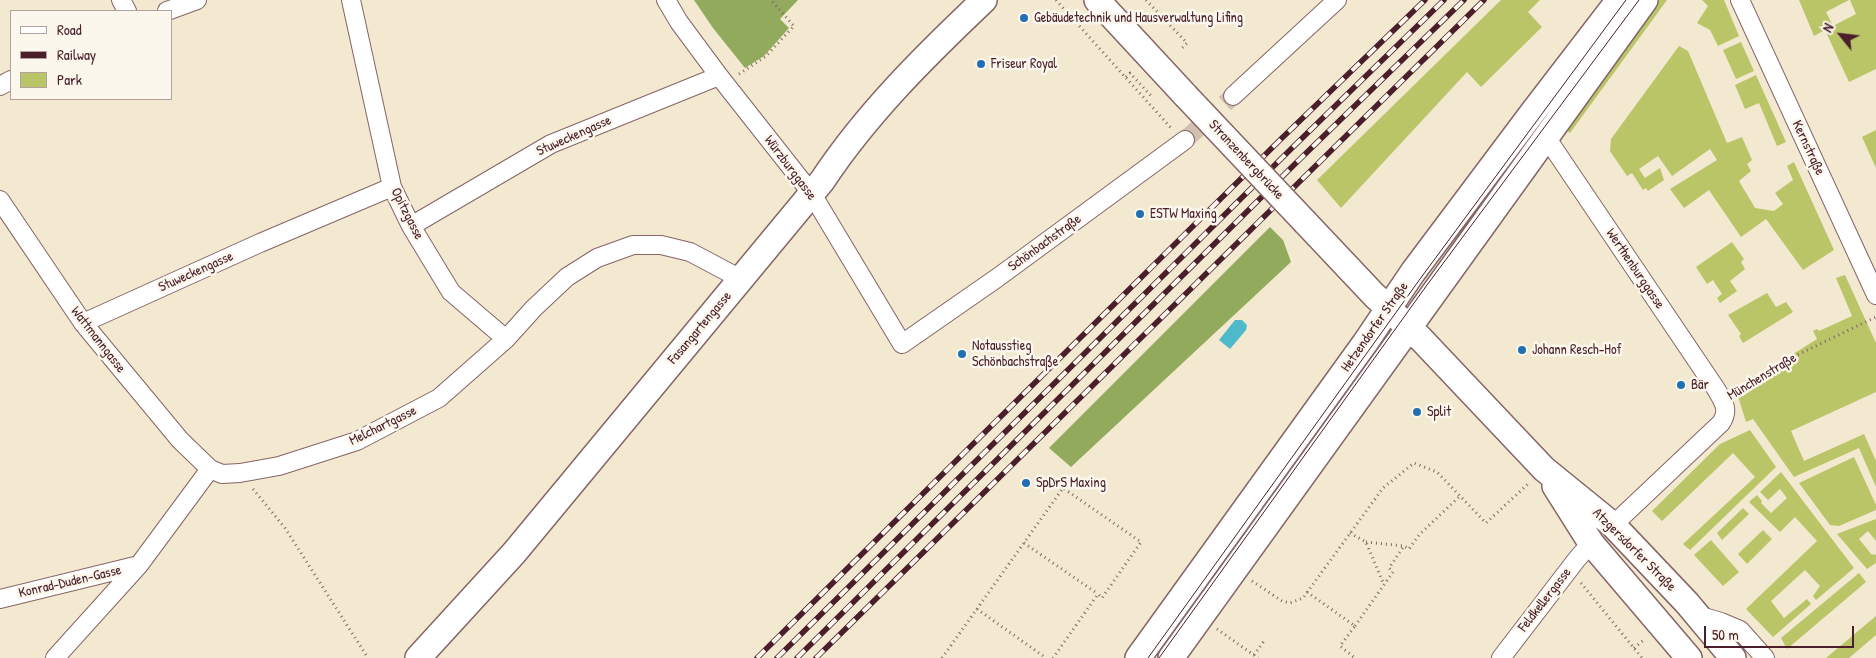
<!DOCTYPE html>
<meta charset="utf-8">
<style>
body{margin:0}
#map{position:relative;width:1876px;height:658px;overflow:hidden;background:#f3e8d0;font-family:"Patrick Hand",sans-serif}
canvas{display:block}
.legend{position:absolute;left:10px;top:10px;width:162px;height:90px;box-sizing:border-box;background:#fbf7ec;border:1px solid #b4a19f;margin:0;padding:6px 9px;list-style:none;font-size:15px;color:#4a1f2b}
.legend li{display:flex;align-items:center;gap:10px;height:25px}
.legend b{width:25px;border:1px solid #b4a19f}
.north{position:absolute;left:1816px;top:10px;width:50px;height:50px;-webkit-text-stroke:4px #fbf7ec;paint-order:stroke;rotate:299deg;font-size:14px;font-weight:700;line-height:20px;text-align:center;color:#4a1f2b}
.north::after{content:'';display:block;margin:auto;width:18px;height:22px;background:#4a1f2b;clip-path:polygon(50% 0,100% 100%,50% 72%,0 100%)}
.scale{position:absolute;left:1704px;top:626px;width:150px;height:22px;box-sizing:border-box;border:2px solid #4a1f2b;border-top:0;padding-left:6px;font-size:15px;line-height:18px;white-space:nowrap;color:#4a1f2b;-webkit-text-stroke:4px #fbf7ec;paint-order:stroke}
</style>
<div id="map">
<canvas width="1876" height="658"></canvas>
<ul class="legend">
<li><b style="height:6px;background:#fff"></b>Road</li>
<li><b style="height:6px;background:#4a1f2b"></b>Railway</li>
<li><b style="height:14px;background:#b9c567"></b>Park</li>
</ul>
<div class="north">N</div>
<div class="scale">50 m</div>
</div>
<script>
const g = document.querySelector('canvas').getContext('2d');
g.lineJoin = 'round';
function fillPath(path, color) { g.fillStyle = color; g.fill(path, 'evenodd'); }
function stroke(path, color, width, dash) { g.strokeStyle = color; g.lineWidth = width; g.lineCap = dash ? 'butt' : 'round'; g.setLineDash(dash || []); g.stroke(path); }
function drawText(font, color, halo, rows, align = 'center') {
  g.font = font + ' "Patrick Hand",sans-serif'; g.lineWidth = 5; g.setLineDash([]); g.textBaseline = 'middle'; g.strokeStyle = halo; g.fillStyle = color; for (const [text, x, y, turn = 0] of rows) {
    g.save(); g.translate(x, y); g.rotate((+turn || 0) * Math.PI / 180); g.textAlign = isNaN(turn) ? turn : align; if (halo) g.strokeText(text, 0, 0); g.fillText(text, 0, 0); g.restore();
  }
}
fillPath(new Path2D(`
 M 1501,0 L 1540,0 L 1528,12 L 1542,27 L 1481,87 L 1467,72 L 1341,208 L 1317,180 Z
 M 1648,0 L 1667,0 L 1570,133 L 1557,123 Z
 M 1702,0 L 1724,0 L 1739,36 L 1718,46 L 1710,30 L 1697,23 L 1708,6 Z
 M 1799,0 L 1849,0 L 1826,12 L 1833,26 L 1856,14 L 1850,0 L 1876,0 L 1876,69 L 1849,82 L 1825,30 L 1814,36 Z
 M 1741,42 L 1754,71 L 1736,79 L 1723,50 Z
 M 1679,46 L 1688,51 L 1727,143 L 1742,137 L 1752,160 L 1747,164 L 1751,171 L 1739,181 L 1755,208 L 1774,211 L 1783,204 L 1775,193 L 1793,180 L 1787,166 L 1794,162 L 1834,250 L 1803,270 L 1766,219 L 1741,237 L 1709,190 L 1684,208 L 1670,189 L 1717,160 L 1710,149 L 1672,176 L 1658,156 L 1639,169 L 1645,178 L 1660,168 L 1664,180 L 1648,191 L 1646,188 L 1643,190 L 1632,173 L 1627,176 L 1610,151 L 1611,139 Z
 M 1756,75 L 1786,142 L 1777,146 L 1759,103 L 1745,109 L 1735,85 Z
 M 1876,130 L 1876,168 L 1862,137 Z
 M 1732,242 L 1744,259 L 1741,262 L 1745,269 L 1730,281 L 1737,291 L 1720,303 L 1717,298 L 1722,294 L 1713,280 L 1707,284 L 1696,267 Z
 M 1845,275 L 1876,343 L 1876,392 L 1791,431 L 1804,461 L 1864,434 L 1876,461 L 1876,487 L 1859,448 L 1794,477 L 1753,419 L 1746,422 L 1736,390 L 1817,339 L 1813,331 L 1817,329 L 1819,331 L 1852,316 L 1836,278 Z
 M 1767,293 L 1776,307 L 1786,302 L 1793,312 L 1743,343 L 1739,336 L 1741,334 L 1728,315 Z
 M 1750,430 L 1776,467 L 1690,550 L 1683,544 L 1755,477 L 1733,453 L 1662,521 L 1652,511 L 1720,444 Z
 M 1854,457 L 1876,505 L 1876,510 L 1839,526 L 1830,525 L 1799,483 Z
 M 1781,472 L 1854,568 L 1816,600 L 1813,596 L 1820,586 L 1805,570 L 1771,601 L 1784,618 L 1807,599 L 1811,604 L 1773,637 L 1746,609 L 1817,541 L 1795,517 L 1780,532 L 1749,502 L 1757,495 L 1762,501 L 1761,503 L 1771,513 L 1787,498 L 1780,489 L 1768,500 L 1760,492 Z
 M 1743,508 L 1749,514 L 1722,540 L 1717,533 Z
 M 1876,519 L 1876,541 L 1868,531 L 1859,539 L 1872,555 L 1874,554 L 1876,555 L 1876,563 L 1867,569 L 1837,534 Z
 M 1763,530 L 1772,539 L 1747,564 L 1738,554 Z
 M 1711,540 L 1739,572 L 1723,586 L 1694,555 Z
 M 1859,573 L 1866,582 L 1787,649 L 1781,638 Z
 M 1876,616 L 1876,635 L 1849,658 L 1826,658 Z`), '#b9c567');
fillPath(new Path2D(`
 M 694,0 L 798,0 L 780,19 L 789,28 L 764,56 L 745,68 L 713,28 Z
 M 1270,227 L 1283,240 L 1291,262 L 1071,467 L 1049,448 Z`), '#92aa5c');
fillPath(new Path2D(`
 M 1235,320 L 1242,320 L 1247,325 L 1246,330 L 1230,349 L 1219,340 Z`), '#4eb9cb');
stroke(new Path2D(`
 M 1185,140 L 1233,96`), '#d1c0af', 18, [18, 9]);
const street = new Path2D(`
 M 121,0 L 127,11
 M 351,0 L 392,187 L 411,226 L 451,292 L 506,339
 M 666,0 L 679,22 L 719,76 L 812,194 L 902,344 L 997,278 L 1185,140
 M 1740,0 L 1876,295
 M 167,11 L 197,0
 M 0,86 L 11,80
 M 1233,96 L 1337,0
 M 1546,137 L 1716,389 C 1723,401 1730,410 1721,423 L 1613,525
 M 0,200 L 83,323 L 180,440 L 210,469 L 222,474 L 240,473 L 279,466 L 357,441 L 439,398 L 506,339 L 534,308 L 567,277 L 597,258 L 633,245 L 661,245 L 690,252 L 741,279
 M 411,226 L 551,144 L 719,76
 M 83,323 L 260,243 L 392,187
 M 0,599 L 139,565
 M 1697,615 L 1721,622 L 1740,630 L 1765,658
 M 55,658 L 139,565 L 210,469
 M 1501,658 L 1577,559 L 1591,543`);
const secondary = new Path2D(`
 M 1097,0 L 1186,96
 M 1306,223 L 1374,295 L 1421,339 L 1544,469 L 1613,525 L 1687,603 L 1733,658
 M 1555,486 L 1591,543 L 1689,658
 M 418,658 L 514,553 L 822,181 C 867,113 925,56 984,0
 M 1138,658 L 1365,343 L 1413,272 L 1533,112 L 1619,0
 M 1171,658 L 1645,0`);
stroke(street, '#856565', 20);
stroke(secondary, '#856565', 28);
stroke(new Path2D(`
 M 1056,0 L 1171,128
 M 1146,0 L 1187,43 L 1181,49
 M 739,74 L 765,57 L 794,26 L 771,0
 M 1126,77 L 1130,73 L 1153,98
 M 1738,391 L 1795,356 L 1876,317
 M 253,489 L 285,528 L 368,658
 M 1350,533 L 1366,542 L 1384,585
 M 1366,542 L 1404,546
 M 1024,543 L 1098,594
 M 1252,581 L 1282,601 L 1290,603 L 1303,598 L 1383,488 L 1414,463 L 1437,472 L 1486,523 L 1528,484
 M 1581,583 L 1642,658
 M 1307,592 L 1355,626 L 1340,646 L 1355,658
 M 977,609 L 1046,658
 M 1355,626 L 1393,572 L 1389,568 L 1404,546 L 1409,549 L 1419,535 L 1460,496
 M 1217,629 L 1258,658
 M 1634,648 L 1645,639
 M 1254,655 L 1264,641
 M 942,658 L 1063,488 L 1141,542 L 1102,598 L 1098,594 L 1053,658`), '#856565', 3, [1, 4]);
stroke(street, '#fff', 18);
stroke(secondary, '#fff', 25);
stroke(new Path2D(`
 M 1148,658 L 1420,279 L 1626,0
 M 1159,658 L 1427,285 L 1639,0`), '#4a1f2b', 1);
const rail = new Path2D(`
 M 757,658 L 1282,138 L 1425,0
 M 777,658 L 1292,148 L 1444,0
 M 797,658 L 1300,159 L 1464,0
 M 816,658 L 1484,0`);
stroke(rail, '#4a1f2b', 5.5);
stroke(rail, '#fbf7ec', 4, [11]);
const secondaryBridge = new Path2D(`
 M 1186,96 L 1306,223`);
stroke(secondaryBridge, '#856565', 28, []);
stroke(secondaryBridge, '#fff', 25);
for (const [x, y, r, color] of [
 [1024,18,5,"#1f6fb2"],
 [981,64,5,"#1f6fb2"],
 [1140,214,5,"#1f6fb2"],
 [1522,350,5,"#1f6fb2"],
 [962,354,5,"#1f6fb2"],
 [1681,385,5,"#1f6fb2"],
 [1417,412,5,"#1f6fb2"],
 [1026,483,5,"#1f6fb2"]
]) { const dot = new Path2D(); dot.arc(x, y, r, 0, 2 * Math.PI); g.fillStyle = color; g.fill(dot); stroke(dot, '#fbf7ec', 2); }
drawText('14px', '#4a1f2b', '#fbf7ec', [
 ["Gebäudetechnik und Hausverwaltung Lifing",1034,18],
 ["Friseur Royal",991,64],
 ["ESTW Maxing",1150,214],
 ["Notausstieg",972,346],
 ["Schönbachstraße",972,362],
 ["Johann Resch-Hof",1532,350],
 ["Bär",1691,385],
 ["Split",1427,412],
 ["SpDrS Maxing",1036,483]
], 'left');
drawText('14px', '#4a1f2b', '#fbf7ec', [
 ["Stuweckengasse",574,136,-24],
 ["Kernstraße",1808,148,65],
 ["Stranzenbergbrücke",1246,160,47],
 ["Würzburggasse",790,168,53],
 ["Opitzgasse",407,214,63],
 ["Schönbachstraße",1045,243,-36],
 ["Werthenburggasse",1635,269,56],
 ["Stuweckengasse",196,272,-24],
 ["Hetzendorfer Straße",1375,327,-55],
 ["Fasangartengasse",700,328,-50],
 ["Wattmanngasse",98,340,52],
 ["Münchenstraße",1762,377,-31],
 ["Melchartgasse",383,426,-26],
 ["Atzgersdorfer Straße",1634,550,45],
 ["Konrad-Duden-Gasse",70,582,-13],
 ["Feldkellergasse",1545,600,-52]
]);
</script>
